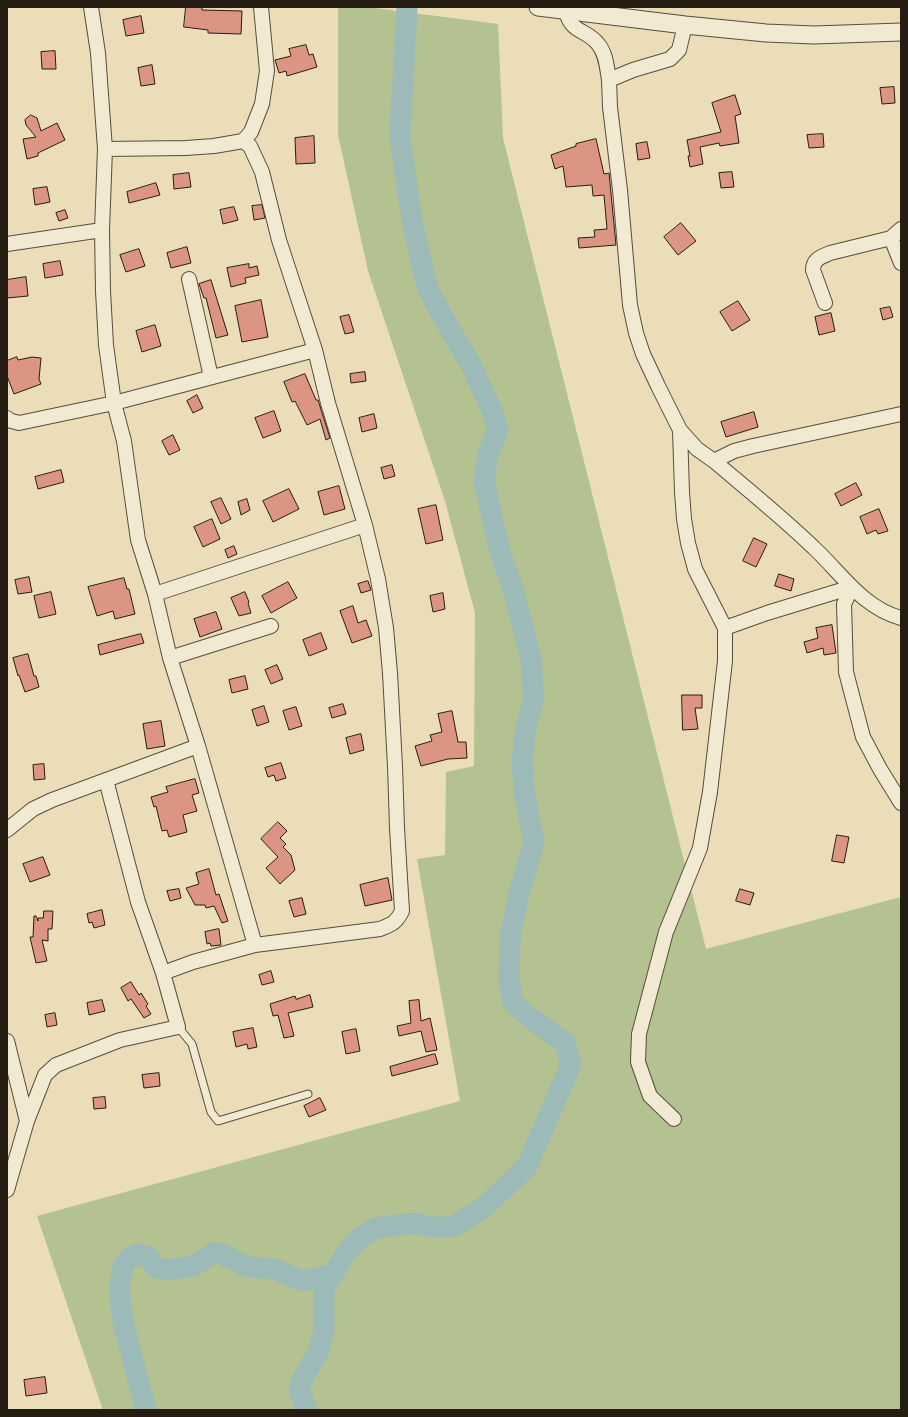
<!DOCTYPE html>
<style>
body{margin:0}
#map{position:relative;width:908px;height:1417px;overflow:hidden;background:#eaddb8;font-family:"Libre Bodoni",serif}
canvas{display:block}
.frame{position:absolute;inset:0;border:8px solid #261d12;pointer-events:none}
</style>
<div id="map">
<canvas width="908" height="1417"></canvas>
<div class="frame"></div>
</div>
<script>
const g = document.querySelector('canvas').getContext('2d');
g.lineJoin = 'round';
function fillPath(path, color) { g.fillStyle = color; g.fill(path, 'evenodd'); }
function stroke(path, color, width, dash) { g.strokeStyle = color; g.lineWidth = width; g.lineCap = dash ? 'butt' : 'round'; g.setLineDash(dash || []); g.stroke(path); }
fillPath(new Path2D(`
 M 338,7 L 367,7 L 498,24 L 503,138 L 706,949 L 901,897 L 901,1410 L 103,1410 L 37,1216 L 460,1101 L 417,859 L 445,855 L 446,772 L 474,766 L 475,613 L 445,501 L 368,271 L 338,135 Z`), '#b4c291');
stroke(new Path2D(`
 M 146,1410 L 123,1322 L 119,1288 L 123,1266 L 129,1258 L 139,1254 L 148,1257 L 156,1268 L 167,1270 L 193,1266 L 216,1252 L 226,1256 L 247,1267 L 274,1269 L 302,1281 L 332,1275
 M 307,1410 L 300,1393 L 301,1382 L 318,1352 L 324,1331 L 324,1300 L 325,1287 L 346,1253 L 360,1238 L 376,1228 L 414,1223 L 432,1227 L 453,1227 L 483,1208 L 527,1167 L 571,1064 L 565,1043 L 529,1017 L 513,1002 L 509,981 L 510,938 L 518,897 L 534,843 L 524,791 L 522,760 L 526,728 L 534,697 L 531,660 L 514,592 L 500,552 L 484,481 L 488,454 L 498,430 L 493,413 L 472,367 L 438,308 L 427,287 L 413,225 L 402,153 L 400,134 L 407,7`), '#9bbab8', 21);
const building = new Path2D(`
 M 186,7 L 202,7 L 202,10 L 242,11 L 241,34 L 208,33 L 208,30 L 184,27 Z
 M 141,16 L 144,33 L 126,36 L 123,20 Z
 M 306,45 L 309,55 L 313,54 L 317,67 L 287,76 L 286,71 L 279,73 L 275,60 L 291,56 L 289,49 Z
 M 55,51 L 56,69 L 42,69 L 41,52 Z
 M 152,65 L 155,84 L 141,86 L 138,68 Z
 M 894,87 L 895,103 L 882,104 L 880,88 Z
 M 735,95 L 741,114 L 735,116 L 739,143 L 720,146 L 719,143 L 700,147 L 703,164 L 690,167 L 688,156 L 690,156 L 687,140 L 721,132 L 712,103 Z
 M 31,115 L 37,118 L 41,131 L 57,123 L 65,140 L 38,153 L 38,156 L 27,159 L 23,139 L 36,137 L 26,125 L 25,120 Z
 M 823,134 L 824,147 L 809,148 L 807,135 Z
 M 314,136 L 315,163 L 296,164 L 295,138 Z
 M 596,139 L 604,174 L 609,173 L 616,245 L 579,248 L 578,238 L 595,237 L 594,230 L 607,229 L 604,195 L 593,196 L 592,185 L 566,187 L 563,166 L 555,169 L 551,155 L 576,146 L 576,144 Z
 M 647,142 L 650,158 L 638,160 L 636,144 Z
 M 732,172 L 734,187 L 721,188 L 719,173 Z
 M 189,173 L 191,187 L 174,189 L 173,175 Z
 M 156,183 L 160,195 L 129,203 L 127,192 Z
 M 47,187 L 50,202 L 35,205 L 33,189 Z
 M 262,205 L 265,218 L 254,220 L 252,206 Z
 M 234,207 L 238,220 L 223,224 L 220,210 Z
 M 65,210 L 68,218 L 59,221 L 56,213 Z
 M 681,223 L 696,241 L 678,255 L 664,237 Z
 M 187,247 L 191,263 L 171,268 L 167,253 Z
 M 139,249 L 145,266 L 126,272 L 120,255 Z
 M 60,261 L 63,275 L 45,278 L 43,264 Z
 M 249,264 L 249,268 L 257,266 L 259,275 L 245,278 L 246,283 L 231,287 L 227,268 Z
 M 26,277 L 28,296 L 7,298 L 7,280 Z
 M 211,280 L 228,335 L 216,338 L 206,298 L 204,298 L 199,284 Z
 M 261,300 L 268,337 L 242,342 L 235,306 Z
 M 738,301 L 750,320 L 732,331 L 720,312 Z
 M 890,307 L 893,317 L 883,320 L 880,309 Z
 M 831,313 L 835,331 L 819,335 L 815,317 Z
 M 349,315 L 354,332 L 345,334 L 340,317 Z
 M 155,325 L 161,346 L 142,352 L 136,331 Z
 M 17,357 L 18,360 L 32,357 L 41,358 L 39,379 L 41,384 L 14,394 L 7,376 L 7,361 Z
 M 365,372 L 366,381 L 351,383 L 350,374 Z
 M 305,374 L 316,400 L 318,400 L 330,438 L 326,440 L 320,419 L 307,425 L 295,401 L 292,402 L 284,382 Z
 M 197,395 L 203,408 L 193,413 L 187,401 Z
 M 274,411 L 281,431 L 263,438 L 255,418 Z
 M 754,412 L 758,427 L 726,437 L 721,422 Z
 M 374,414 L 377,428 L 362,432 L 359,418 Z
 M 173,435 L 180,450 L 169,455 L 162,441 Z
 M 392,465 L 395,476 L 384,479 L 381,468 Z
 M 61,470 L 64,482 L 38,489 L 35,477 Z
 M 856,483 L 862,495 L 841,506 L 835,494 Z
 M 339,486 L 345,509 L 324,515 L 318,492 Z
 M 289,489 L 299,509 L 273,522 L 263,501 Z
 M 221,498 L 231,519 L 221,524 L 211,502 Z
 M 247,499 L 250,510 L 241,515 L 238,502 Z
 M 436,505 L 443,540 L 426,544 L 418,509 Z
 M 879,509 L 888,531 L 878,534 L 876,530 L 867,534 L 860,517 Z
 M 212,519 L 220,539 L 203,547 L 194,527 Z
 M 754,538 L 767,544 L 756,567 L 743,561 Z
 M 234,546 L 237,554 L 228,558 L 225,550 Z
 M 779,574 L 794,579 L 791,591 L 775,586 Z
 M 29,577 L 32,592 L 18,594 L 15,580 Z
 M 124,578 L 127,589 L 129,589 L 135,614 L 115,619 L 113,611 L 97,616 L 88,587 Z
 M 368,581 L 371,590 L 361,593 L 358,584 Z
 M 288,582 L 297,598 L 271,613 L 262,596 Z
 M 51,592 L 56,614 L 39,618 L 34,596 Z
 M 245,592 L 249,602 L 248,603 L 251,613 L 239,616 L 231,598 Z
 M 443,593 L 445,609 L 433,612 L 430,596 Z
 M 353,606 L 358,623 L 366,620 L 372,636 L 352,643 L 340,611 Z
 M 216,612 L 222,629 L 200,637 L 194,619 Z
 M 832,625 L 836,653 L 824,655 L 823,648 L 807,653 L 804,642 L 818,638 L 816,628 Z
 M 321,633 L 327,649 L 309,656 L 303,640 Z
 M 141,634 L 144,643 L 100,655 L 98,645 Z
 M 28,654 L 34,676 L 36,676 L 39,687 L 25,692 L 19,675 L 18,676 L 13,658 Z
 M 277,665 L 283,679 L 271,684 L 265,670 Z
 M 245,676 L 248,689 L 232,693 L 229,680 Z
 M 682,695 L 702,695 L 702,708 L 695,708 L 698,729 L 683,730 Z
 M 343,704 L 346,714 L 332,718 L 329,708 Z
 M 264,706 L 269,722 L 257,726 L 252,710 Z
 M 296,707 L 302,726 L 289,730 L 283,711 Z
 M 452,711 L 458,742 L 466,742 L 467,758 L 448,759 L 421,766 L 415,746 L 432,741 L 430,735 L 442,732 L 438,714 Z
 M 161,721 L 165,746 L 147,749 L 143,724 Z
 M 361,734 L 364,750 L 350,754 L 346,738 Z
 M 281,763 L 286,778 L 276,781 L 274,775 L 268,777 L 265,768 Z
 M 44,764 L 45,779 L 34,780 L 33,765 Z
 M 195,779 L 199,793 L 192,795 L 197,811 L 183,815 L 187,832 L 169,837 L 167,830 L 162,831 L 156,806 L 154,807 L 151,797 L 168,792 L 166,787 Z
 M 278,822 L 287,831 L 280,838 L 286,844 L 283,847 L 291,855 L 295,870 L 280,884 L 266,868 L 278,857 L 261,839 Z
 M 837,835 L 849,837 L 844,863 L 832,861 Z
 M 43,857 L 50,875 L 30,882 L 23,864 Z
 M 209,869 L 216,895 L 219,894 L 228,921 L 222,923 L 214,906 L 206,908 L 205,905 L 195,905 L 186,888 L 199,884 L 196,873 Z
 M 388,878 L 392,900 L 365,906 L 360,885 Z
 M 179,889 L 181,898 L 170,901 L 167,891 Z
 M 740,889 L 754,893 L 750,905 L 736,901 Z
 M 302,898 L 306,914 L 294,917 L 289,901 Z
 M 102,910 L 105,925 L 94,928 L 92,922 L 89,923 L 87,914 Z
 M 44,911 L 53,911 L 52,929 L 48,929 L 48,941 L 42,940 L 47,961 L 36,963 L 30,937 L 33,937 L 34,916 L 36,916 L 38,921 L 38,918 L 43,918 Z
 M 219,929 L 221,945 L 211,946 L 210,943 L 207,944 L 205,932 Z
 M 271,971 L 274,982 L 262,985 L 259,975 Z
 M 131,982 L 139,995 L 141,993 L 148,1004 L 146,1006 L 151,1014 L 144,1018 L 131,999 L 128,1001 L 121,988 Z
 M 310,995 L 313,1007 L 288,1013 L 294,1036 L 284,1038 L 278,1015 L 273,1016 L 270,1004 L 295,996 L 296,999 Z
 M 102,1000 L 105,1011 L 89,1015 L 87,1003 Z
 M 419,1000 L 421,1021 L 430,1018 L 437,1050 L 426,1052 L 421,1031 L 399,1036 L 397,1026 L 411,1023 L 409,1001 Z
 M 55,1013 L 57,1025 L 47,1027 L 45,1015 Z
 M 253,1028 L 257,1047 L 248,1049 L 247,1044 L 236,1047 L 233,1032 Z
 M 356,1029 L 360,1051 L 346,1054 L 342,1032 Z
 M 435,1054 L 438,1064 L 392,1076 L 390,1067 Z
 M 159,1073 L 160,1086 L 144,1088 L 142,1075 Z
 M 105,1097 L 106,1108 L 94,1109 L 93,1098 Z
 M 320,1098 L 326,1110 L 309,1117 L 304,1106 Z
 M 45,1377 L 47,1393 L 26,1396 L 24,1380 Z`);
fillPath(building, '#dc9583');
stroke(building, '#261d12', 1);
const service = new Path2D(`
 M 178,1027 L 192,1044 L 211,1112 L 218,1121 L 308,1094`);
const minor = new Path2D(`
 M 91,7 L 98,53 L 105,149 L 102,230 L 103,291 L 106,345 L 114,403 L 124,441 L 138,540 L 155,594 L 170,658 L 198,746 L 255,945
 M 568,7 L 566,11 C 571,34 587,29 598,44 C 606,53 607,68 609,80
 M 685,25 L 679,50 L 670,59 L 633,70 L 609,80 L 610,107 L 620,190 L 630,305 L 636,333 L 643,354 L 658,386 L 680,430 L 697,449 L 714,461 C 747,489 782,517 814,548 C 841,573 863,608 901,618
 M 105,149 L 186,148 L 214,146 L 243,141 L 251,132 L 262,104 L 267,71 L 261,7
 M 891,238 L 901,263
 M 7,244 L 102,230
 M 189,279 L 211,377
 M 825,303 L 813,270 C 813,259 821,257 830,253 L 891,238 L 901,229
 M 7,418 L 8,420 L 19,423 L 114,403 L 315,350
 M 714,461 L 734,451 L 753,446 L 901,414
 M 155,594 L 365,525
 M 725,628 L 767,613 L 852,587 L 844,604 L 846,672 L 863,737 L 880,769 L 901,803
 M 170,658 L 271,626
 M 106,780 L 138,902 L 163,973
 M 7,830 L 33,809 L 52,800 L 198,746
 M 7,1041 L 27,1121
 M 674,1119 L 650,1096 L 638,1062 L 639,1034 L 666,932 L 700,848 L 710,792 L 725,661 L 725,628 L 695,569 L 688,543 L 684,519 L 682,492 L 680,430
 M 7,1190 L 27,1121 L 45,1075 L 56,1065 L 120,1040 L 178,1027 L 163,973 L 193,962 L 255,945 L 380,929 C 392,924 396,923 402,911 L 397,828 L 395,766 L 390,673 L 386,628 L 378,579 L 365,525 L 328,403 L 315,350 L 279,240 L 262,172 L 250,146 L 243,141`);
const tertiary = new Path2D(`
 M 538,7 L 685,25 L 766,33 L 814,35 L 901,32`);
stroke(service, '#574d3c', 9);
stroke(minor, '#574d3c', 16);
stroke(tertiary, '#574d3c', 19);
stroke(service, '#f1e9d1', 7);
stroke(minor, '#f1e9d1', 14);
stroke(tertiary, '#f1e9d1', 17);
</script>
